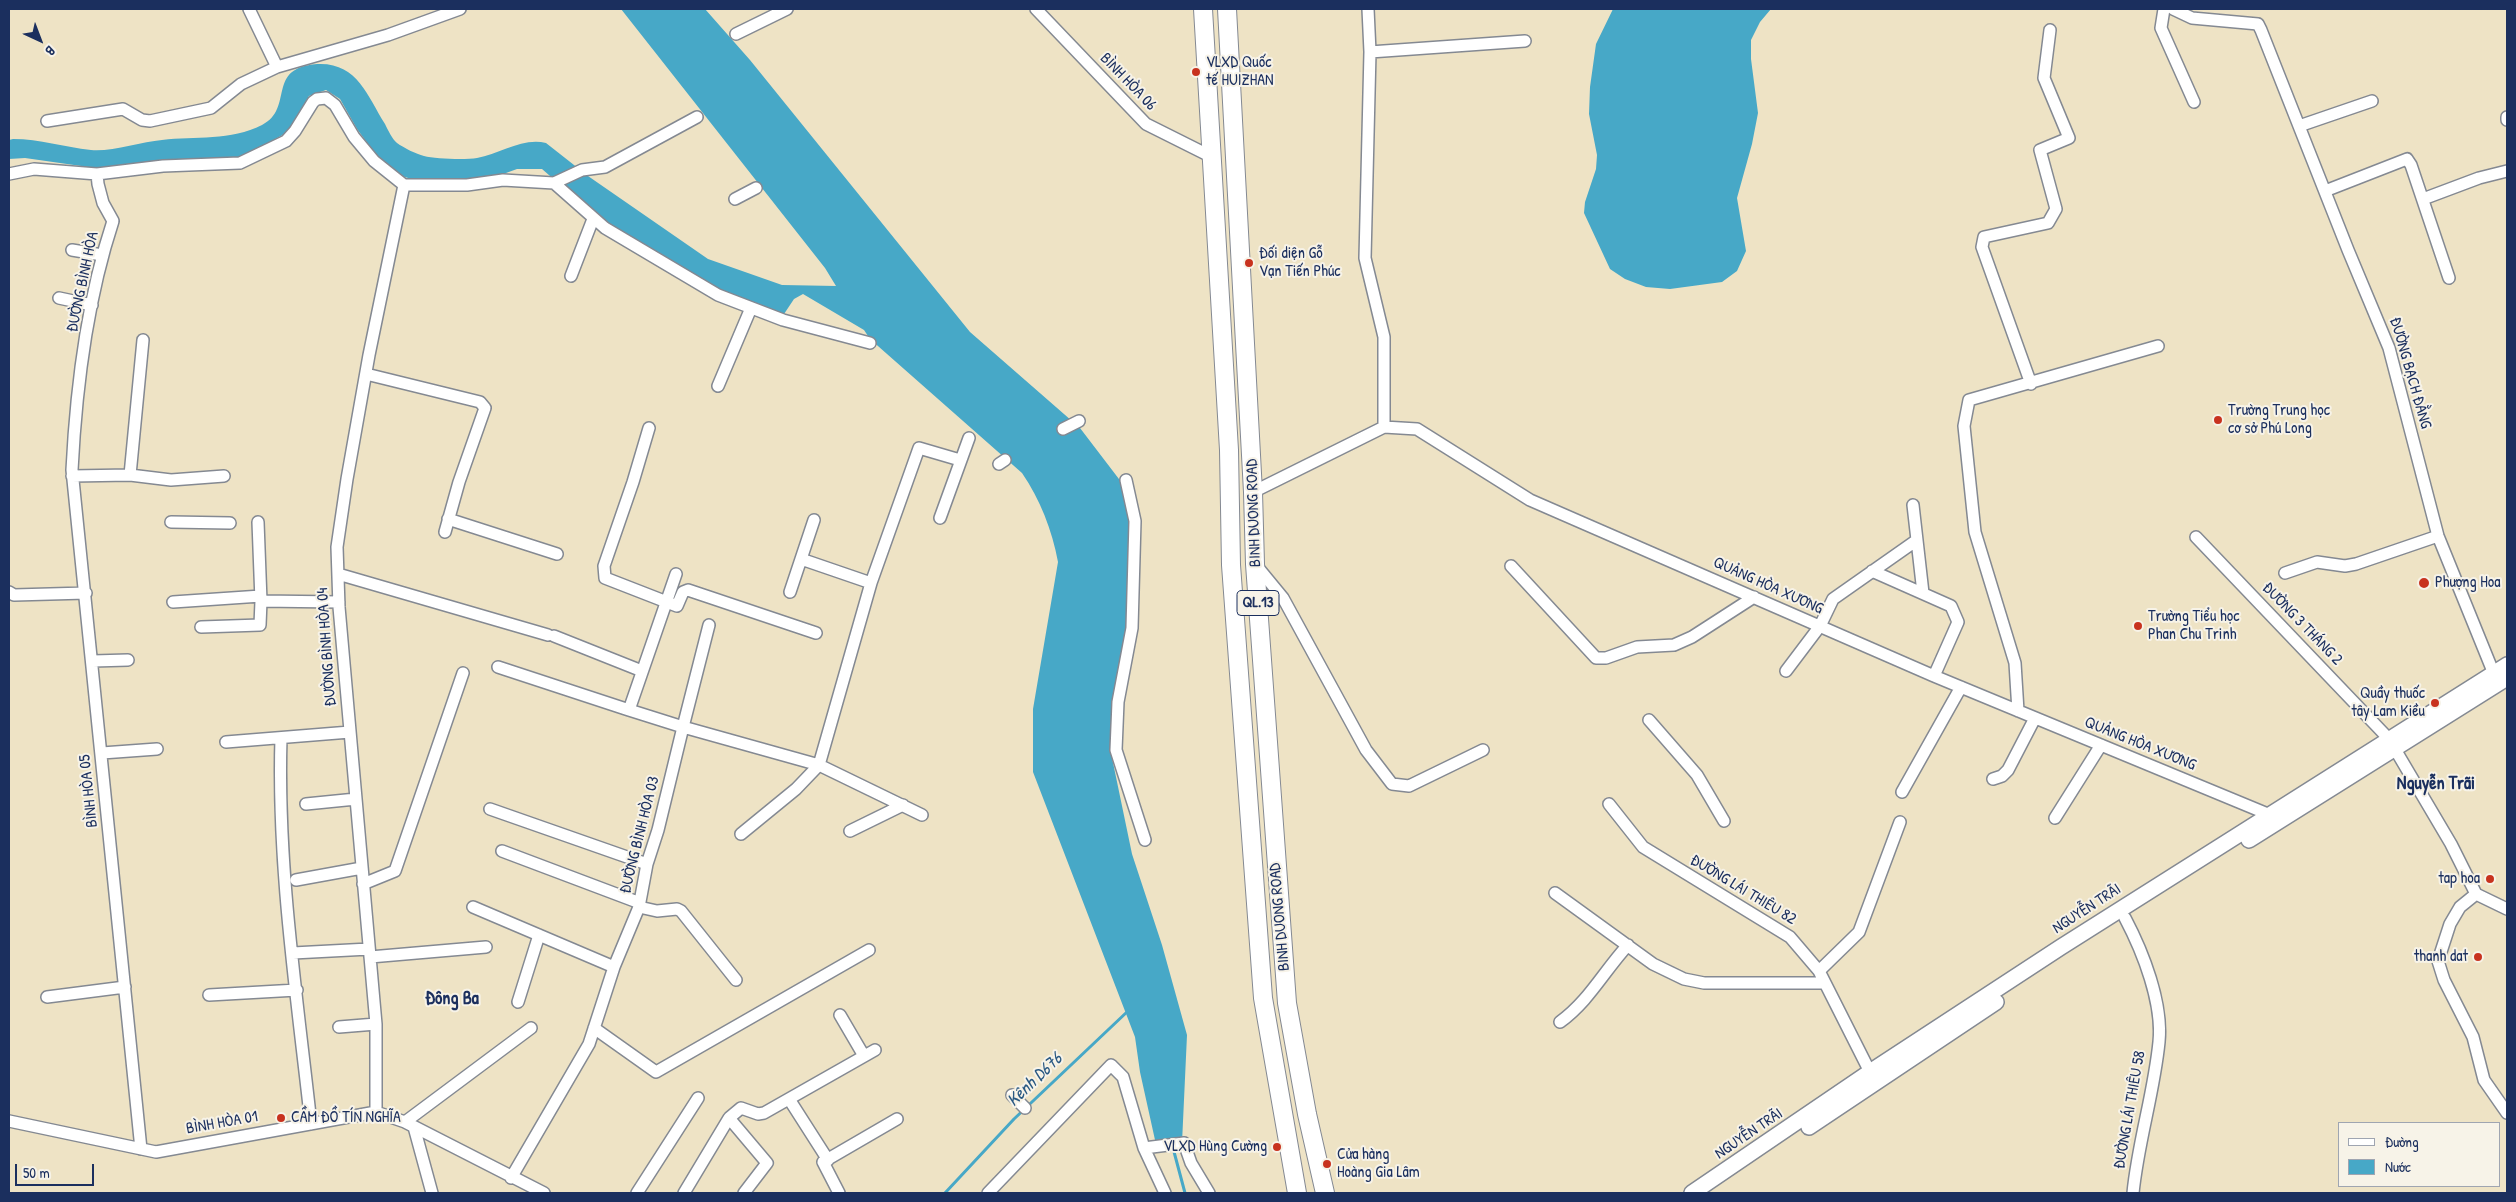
<!DOCTYPE html>
<meta charset="utf-8">
<style>
body{margin:0}
#map{position:relative;width:2516px;height:1202px;overflow:hidden;background:#eee3c5;font-family:"Patrick Hand",sans-serif}
canvas{display:block}
.frame{position:absolute;inset:0;border:10px solid #1b2f5e;pointer-events:none}
.legend{position:absolute;left:2338px;top:1122px;width:162px;height:65px;box-sizing:border-box;background:#f7f3e8;border:1px solid #9fa5b1;margin:0;padding:6px 9px;list-style:none;font-size:15px;color:#1b2f5e}
.legend li{display:flex;align-items:center;gap:10px;height:25px}
.legend b{width:25px;border:1px solid #9fa5b1}
.north{position:absolute;left:15px;top:15px;width:50px;height:50px;-webkit-text-stroke:4px #f7f3e8;paint-order:stroke;rotate:137deg;font-size:14px;font-weight:700;line-height:20px;text-align:center;color:#1b2f5e}
.north::after{content:'';display:block;margin:auto;width:18px;height:22px;background:#1b2f5e;clip-path:polygon(50% 0,100% 100%,50% 72%,0 100%)}
.scale{position:absolute;left:15px;top:1164px;width:79px;height:22px;box-sizing:border-box;border:2px solid #1b2f5e;border-top:0;padding-left:6px;font-size:15px;line-height:18px;white-space:nowrap;color:#1b2f5e;-webkit-text-stroke:4px #f7f3e8;paint-order:stroke}
</style>
<div id="map">
<canvas width="2516" height="1202"></canvas>
<div class="frame"></div>
<ul class="legend">
<li><b style="height:6px;background:#fff"></b>Đường</li>
<li><b style="height:14px;background:#47a8c7"></b>Nước</li>
</ul>
<div class="north">B</div>
<div class="scale">50 m</div>
</div>
<script>
const g = document.querySelector('canvas').getContext('2d');
g.lineJoin = 'round';
function fillPath(path, color) { g.fillStyle = color; g.fill(path, 'evenodd'); }
function stroke(path, color, width, dash) { g.strokeStyle = color; g.lineWidth = width; g.lineCap = dash ? 'butt' : 'round'; g.setLineDash(dash || []); g.stroke(path); }
function drawText(font, color, halo, rows, align = 'center') {
  g.font = font + ' "Patrick Hand",sans-serif'; g.lineWidth = 4; g.setLineDash([]); g.textBaseline = 'middle'; g.strokeStyle = halo; g.fillStyle = color; for (const [text, x, y, turn = 0] of rows) {
    g.save(); g.translate(x, y); g.rotate((+turn || 0) * Math.PI / 180); g.textAlign = isNaN(turn) ? turn : align; if (halo) g.strokeText(text, 0, 0); g.fillText(text, 0, 0); g.restore();
  }
}
fillPath(new Path2D(`
 M 621,9 L 705,9 L 750,60 L 970,332 L 1080,428 L 1122,483 L 1131,522 L 1128,630 L 1111,753 L 1132,854 L 1162,945 L 1187,1035 L 1182,1143 L 1157,1149 L 1140,1072 L 1135,1037 L 1033,772 L 1033,709 L 1058,562 C 1052,530 1040,499 1022,473 L 870,339 L 864,330 L 803,294 L 794,299 L 784,314 L 720,292 L 595,215 L 542,169 L 517,169 L 495,177 L 454,181 L 415,180 L 398,175 L 376,155 L 357,129 L 340,99 L 326,90 L 309,96 L 288,132 L 239,159 L 95,168 L 25,158 L 9,159 L 9,140 L 13,139 C 40,139 64,147 91,150 C 111,152 141,142 162,140 C 195,136 231,141 262,125 C 295,108 265,68 317,64 C 357,62 367,95 385,124 C 388,130 392,139 397,143 C 404,148 416,154 424,156 C 435,159 466,160 477,158 C 500,154 523,137 546,143 L 588,176 L 708,259 L 782,285 L 836,286 L 825,268 Z
 M 1613,9 L 1771,9 L 1760,22 L 1751,40 L 1751,59 L 1758,113 L 1752,144 L 1737,198 L 1746,251 L 1737,271 L 1722,282 L 1670,289 L 1646,287 L 1625,279 L 1610,269 L 1584,213 L 1585,202 L 1596,169 L 1597,155 L 1589,114 L 1590,87 L 1596,44 Z`), '#47a8c7');
stroke(new Path2D(`
 M 1173,1148 L 1185,1193
 M 945,1193 L 1014,1119 L 1128,1011`), '#47a8c7', 3);
const minor = new Path2D(`
 M 1036,9 L 1146,124 L 1212,157
 M 1368,9 L 1370,52 L 1365,258 L 1384,337 L 1384,427
 M 2164,9 L 2161,28 L 2194,102
 M 2173,9 L 2192,18 L 2258,24 L 2261,30 L 2348,250 L 2389,348 L 2438,536 L 2494,674
 M 736,34 L 787,9
 M 1370,52 L 1525,41
 M 277,67 L 388,35 L 460,9
 M 2507,117 L 2507,120
 M 47,121 L 123,109 L 142,120 L 150,121 L 211,108 L 241,84 L 277,67 L 249,9
 M 2299,126 L 2372,101
 M 9,174 L 34,169 L 97,174 L 98,184 L 103,203 L 113,221 C 88,297 76,389 72,470 L 141,1149
 M 97,174 L 163,166 L 240,163 L 286,141 L 295,131 L 313,102 L 317,99 L 326,98 L 335,105 L 354,137 L 374,161 L 404,185 L 467,185 L 503,180 L 554,183 L 605,228 L 718,295 L 783,320 L 870,343
 M 554,183 L 582,170 L 605,167 L 697,117
 M 2325,191 L 2407,159 L 2411,165 L 2449,278
 M 735,199 L 756,188
 M 2423,199 L 2479,178 L 2507,171
 M 72,250 L 102,255
 M 571,276 L 593,219
 M 59,298 L 92,305
 M 366,374 L 480,402 L 485,408 L 459,482 L 445,532
 M 2031,384 L 1982,247 L 1984,237 L 2048,223 L 2056,209 L 2040,150 L 2069,138 L 2044,78 L 2050,30
 M 718,386 L 751,308
 M 649,428 L 633,482 L 604,566 L 605,578 L 677,606 L 683,592 L 688,590 L 816,633
 M 1063,429 L 1079,421
 M 999,464 L 1005,460
 M 130,475 L 143,340
 M 72,476 L 130,475 L 171,480 L 224,476
 M 1126,480 L 1135,521 L 1132,628 L 1118,702 L 1116,750 L 1145,840
 M 1253,492 L 1384,427 L 1417,429 L 1530,500 L 1934,676 L 2275,817
 M 1913,505 L 1923,593
 M 940,518 L 969,438
 M 448,519 L 557,554
 M 171,522 L 230,523
 M 258,522 L 261,601 L 339,602
 M 2196,537 L 2389,739 L 2451,844 L 2476,894 L 2507,909
 M 801,559 L 871,583
 M 1255,564 L 1283,598 L 1366,750 L 1392,784 L 1409,786 L 1483,750
 M 1511,566 L 1596,658 L 1606,658 L 1637,647 L 1674,645 L 1692,637 L 1754,597
 M 1872,571 L 1951,606 L 1958,622 L 1934,676
 M 2285,573 L 2317,562 L 2345,566 L 2356,564 L 2438,536
 M 338,574 L 548,635
 M 676,574 L 629,710 L 683,727 L 709,625
 M 9,592 L 14,595 L 86,593
 M 790,592 L 814,520
 M 173,602 L 261,596
 M 201,627 L 260,625 L 261,601
 M 554,636 L 642,671
 M 93,661 L 128,660
 M 498,667 L 629,710
 M 1786,671 L 1820,626 L 1833,599 L 1917,540
 M 2018,711 L 2015,663 L 1975,532 L 1964,426 L 1969,400 L 2158,346
 M 1649,720 L 1697,775 L 1724,821
 M 281,738 C 277,866 297,996 311,1124
 M 226,742 L 350,732
 M 102,753 L 157,749
 M 1993,779 L 2002,776 L 2008,770 L 2035,718
 M 1902,792 L 1961,687
 M 306,804 L 356,799
 M 1609,804 L 1643,847 L 1790,937 L 1819,971 L 1870,1072
 M 490,809 L 647,864
 M 2055,818 L 2101,745
 M 850,831 L 903,805
 M 741,834 L 796,789 L 819,765 L 871,583 L 919,448 L 960,460
 M 502,851 L 640,903
 M 296,880 L 362,868
 M 363,884 L 395,871 L 463,673
 M 1555,893 L 1653,964 L 1684,979 L 1704,983 L 1825,983
 M 2476,894 L 2460,907 L 2450,924 L 2438,961 L 2444,980 L 2473,1037 L 2484,1080 L 2507,1113
 M 473,907 L 614,967
 M 639,907 L 657,911 L 677,909 L 681,911 L 736,980
 M 2125,918 C 2143,952 2163,1003 2159,1042 C 2154,1093 2138,1142 2133,1193
 M 293,953 L 369,949
 M 370,957 L 486,947
 M 1819,971 L 1859,932 L 1900,822
 M 209,995 L 297,990
 M 47,997 L 125,987
 M 518,1002 L 539,935
 M 840,1015 L 864,1056
 M 1560,1022 C 1589,1001 1604,971 1628,945
 M 339,1027 L 376,1024
 M 594,1028 L 656,1072 L 869,950
 M 1012,1095 L 1025,1108
 M 789,1099 L 828,1160
 M 376,1112 L 376,1024 L 339,607 L 337,547 L 347,479 L 369,355 L 404,185
 M 9,1121 L 156,1152 L 376,1112 L 405,1122 L 544,1193
 M 405,1122 L 531,1028
 M 414,1127 L 432,1193
 M 1144,1148 L 1184,1143 L 1191,1163 L 1209,1193
 M 511,1178 L 589,1044 L 614,967 L 639,907 L 647,864 L 658,830 L 683,727 L 819,765 L 922,815
 M 637,1193 L 698,1098
 M 684,1193 L 729,1118
 M 744,1193 L 767,1163 L 729,1118 L 741,1108 L 758,1114 L 764,1113 L 875,1050
 M 839,1193 L 823,1162 L 897,1119
 M 988,1193 L 1111,1065 L 1123,1077 L 1144,1148 L 1165,1193`);
const major = new Path2D(`
 M 2249,840 L 2507,678
 M 1809,1127 L 1996,1002
 M 1692,1193 L 1870,1072 L 2061,947 L 2507,665`);
const highway = new Path2D(`
 M 1203,9 L 1229,450 L 1231,565 L 1263,998 L 1297,1193
 M 1227,9 L 1253,492 L 1255,564 L 1287,1003 L 1307,1114 L 1325,1193`);
stroke(minor, '#848992', 14);
stroke(major, '#848992', 18);
stroke(highway, '#848992', 20);
stroke(minor, '#fff', 11);
stroke(major, '#fff', 15);
stroke(highway, '#fff', 18);
for (const [x, y, r, color] of [
 [1196,72,5,"#c8321e"],
 [1249,263,5,"#c8321e"],
 [2218,420,5,"#c8321e"],
 [2424,583,6,"#c8321e"],
 [2138,626,5,"#c8321e"],
 [2435,703,5,"#c8321e"],
 [2490,879,5,"#c8321e"],
 [2478,957,5,"#c8321e"],
 [281,1118,5,"#c8321e"],
 [1277,1147,5,"#c8321e"],
 [1327,1164,5,"#c8321e"]
]) { const dot = new Path2D(); dot.arc(x, y, r, 0, 2 * Math.PI); g.fillStyle = color; g.fill(dot); stroke(dot, '#f7f3e8', 2); }
for (const [x, y, w] of [
 [1258,603,42]
]) { const box = new Path2D(); box.roundRect(x - w / 2, y - 12.5, w, 25, 4); g.fillStyle = '#f7f3e8'; g.fill(box); stroke(box, '#1b2f5e', 1); }
drawText('bold 15px', '#1b2f5e', null, [
 ["QL.13",1258,603]
]);
drawText('16px', '#1b2f5e', '#f7f3e8', [
 ["VLXD Quốc",1206,63],
 ["tế HUIZHAN",1206,81],
 ["Đối diện Gỗ",1259,254],
 ["Vạn Tiến Phúc",1259,272],
 ["Trường Trung học",2228,411],
 ["cơ sở Phú Long",2228,429],
 ["Phượng Hoa",2435,583],
 ["Trường Tiểu học",2148,617],
 ["Phan Chu Trinh",2148,635],
 ["Quầy thuốc",2425,694,"right"],
 ["tây Lam Kiều",2425,712,"right"],
 ["tap hoa",2480,879,"right"],
 ["thanh dat",2468,957,"right"],
 ["CẦM ĐỒ TÍN NGHĨA",291,1118],
 ["VLXD Hùng Cường",1267,1147,"right"],
 ["Cửa hàng",1337,1155],
 ["Hoàng Gia Lâm",1337,1173]
], 'left');
drawText('16px', '#1b2f5e', '#f7f3e8', [
 ["BÌNH HÒA 06",1128,82,46],
 ["ĐƯỜNG BÌNH HÒA",83,282,-78],
 ["ĐƯỜNG BẠCH ĐẰNG",2410,373,74],
 ["BINH DUONG ROAD",1254,513,-92],
 ["QUẢNG HÒA XƯƠNG",1768,586,24],
 ["ĐƯỜNG 3 THÁNG 2",2302,624,46],
 ["ĐƯỜNG BÌNH HÒA 04",327,647,-94],
 ["QUẢNG HÒA XƯƠNG",2140,744,22],
 ["BÌNH HÒA 05",89,791,-96],
 ["ĐƯỜNG BÌNH HÒA 03",640,835,-76],
 ["ĐƯỜNG LÁI THIÊU 82",1743,890,31],
 ["NGUYỄN TRÃI",2087,909,-33],
 ["BINH DUONG ROAD",1280,917,-95],
 ["ĐƯỜNG LÁI THIÊU 58",2130,1110,-80],
 ["BÌNH HÒA 01",222,1123,-10],
 ["NGUYỄN TRÃI",1749,1134,-34]
]);
drawText('bold 18px', '#1b2f5e', '#f7f3e8', [
 ["Nguyễn Trãi",2436,784],
 ["Đông Ba",452,999]
]);
drawText('italic 18px', '#2a5983', '#f7f3e8', [
 ["Kênh D676",1035,1080,-44]
]);
</script>
